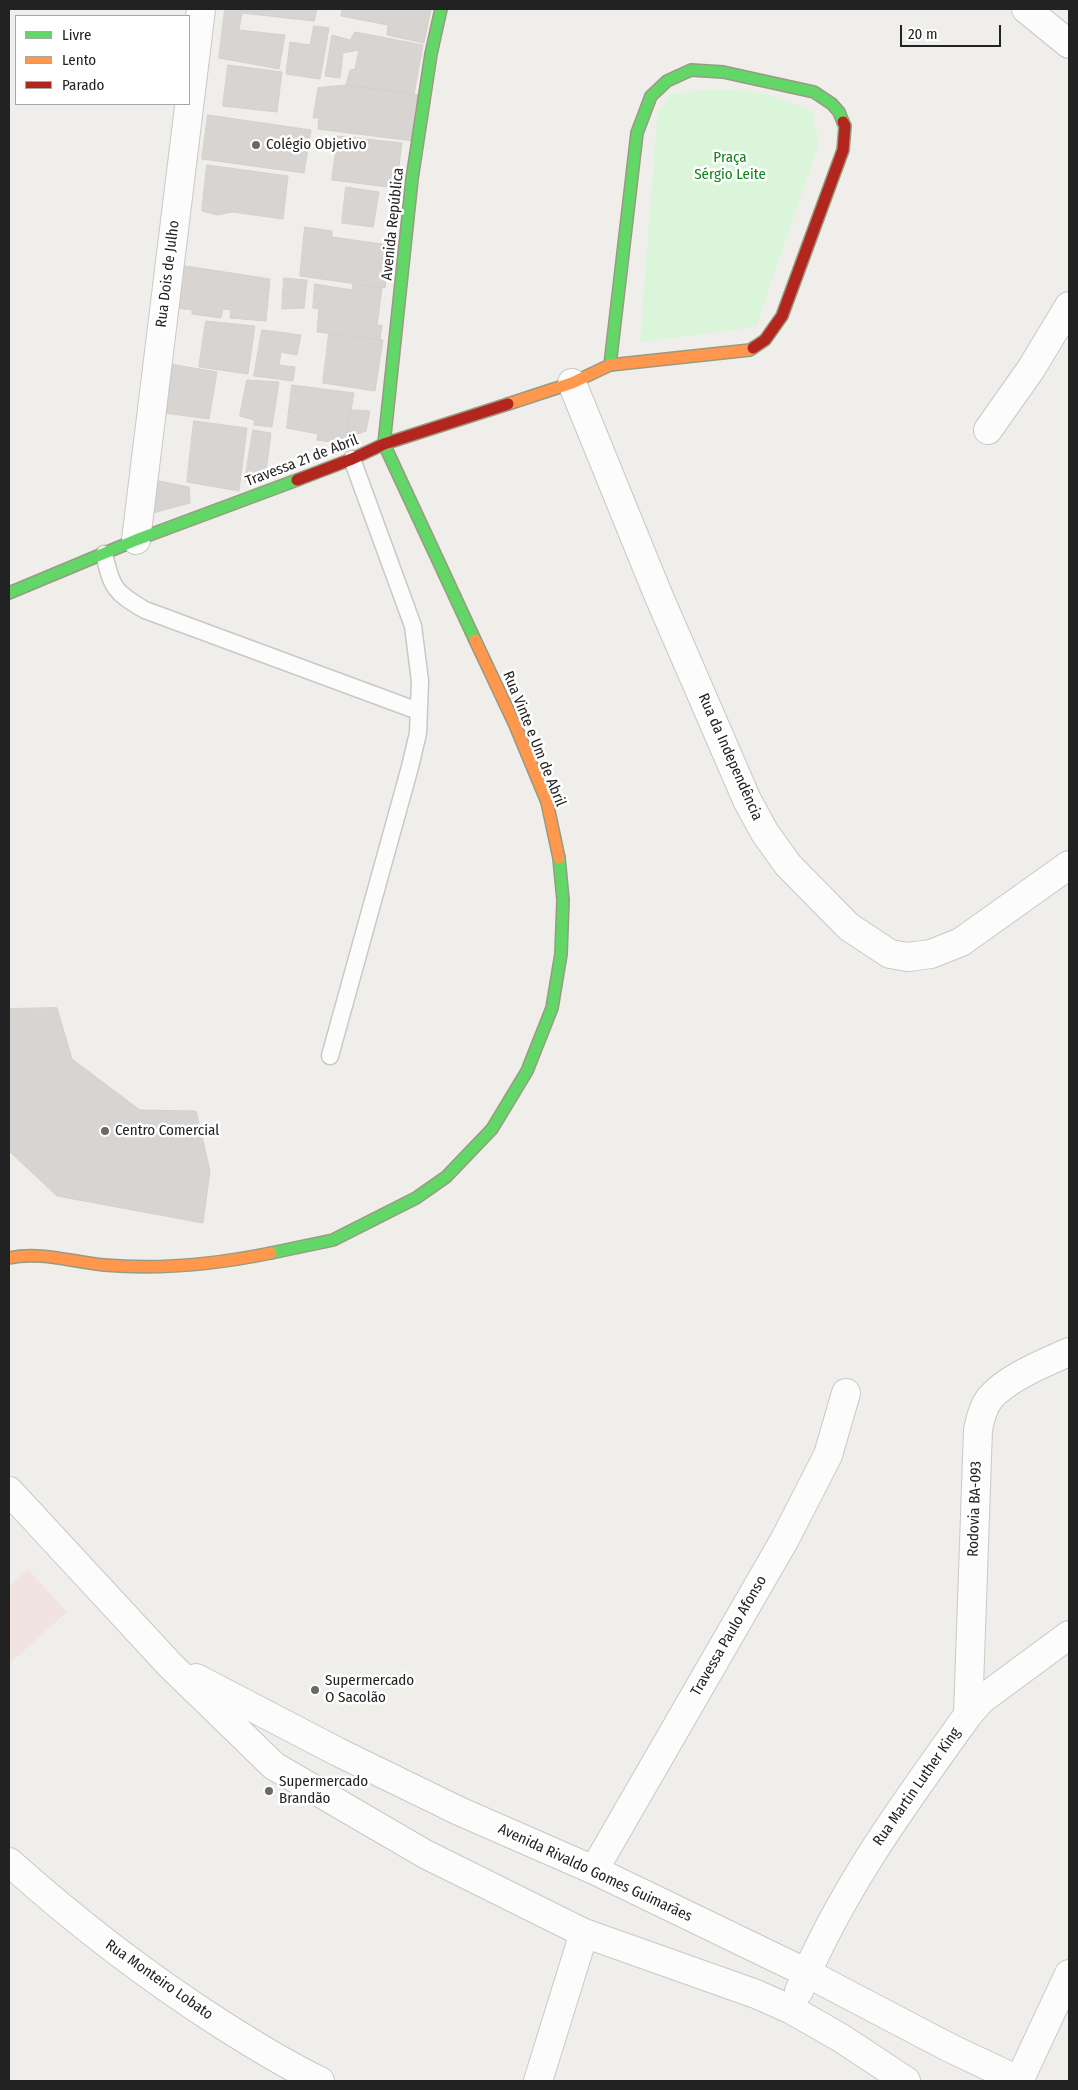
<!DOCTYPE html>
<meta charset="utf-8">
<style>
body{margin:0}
#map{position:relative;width:1078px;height:2090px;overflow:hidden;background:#f0eeeb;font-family:"Fira Sans Condensed",sans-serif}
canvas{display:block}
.frame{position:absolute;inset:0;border:10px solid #222;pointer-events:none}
.legend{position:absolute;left:15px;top:15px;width:175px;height:90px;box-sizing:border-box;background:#fff;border:1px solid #a7a7a7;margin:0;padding:6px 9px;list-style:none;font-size:15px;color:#222}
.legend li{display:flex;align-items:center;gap:10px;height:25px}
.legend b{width:25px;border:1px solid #a7a7a7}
.scale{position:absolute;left:900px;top:25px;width:101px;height:22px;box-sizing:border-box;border:2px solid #222;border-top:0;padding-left:6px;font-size:15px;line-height:18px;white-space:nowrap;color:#222;-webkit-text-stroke:4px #fff;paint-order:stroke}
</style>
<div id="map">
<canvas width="1078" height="2090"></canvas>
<div class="frame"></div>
<ul class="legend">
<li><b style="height:6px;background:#63d668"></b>Livre</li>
<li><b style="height:6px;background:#ff974d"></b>Lento</li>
<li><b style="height:6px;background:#b3261e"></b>Parado</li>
</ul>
<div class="scale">20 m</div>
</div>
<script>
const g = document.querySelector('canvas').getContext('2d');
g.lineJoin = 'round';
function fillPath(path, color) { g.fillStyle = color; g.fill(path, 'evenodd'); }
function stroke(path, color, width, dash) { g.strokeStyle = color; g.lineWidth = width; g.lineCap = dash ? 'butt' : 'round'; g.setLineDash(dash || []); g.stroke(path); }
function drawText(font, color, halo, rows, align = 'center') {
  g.font = font + ' "Fira Sans Condensed",sans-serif'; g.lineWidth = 5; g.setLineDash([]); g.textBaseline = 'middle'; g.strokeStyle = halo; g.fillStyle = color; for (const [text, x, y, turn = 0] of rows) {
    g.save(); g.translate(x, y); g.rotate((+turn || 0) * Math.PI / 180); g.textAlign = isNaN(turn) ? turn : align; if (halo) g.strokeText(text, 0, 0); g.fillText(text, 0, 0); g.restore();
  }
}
fillPath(new Path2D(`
 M 28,1569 L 67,1612 L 9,1664 L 9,1587 Z`), '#f1e3e1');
fillPath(new Path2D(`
 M 717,89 L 768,94 L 812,111 L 819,143 L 756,327 L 640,342 L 657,117 L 670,94 Z`), '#daf5da');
const building = new Path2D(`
 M 225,9 L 317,9 L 314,21 L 242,13 L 239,30 L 285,35 L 279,69 L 219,58 Z
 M 343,9 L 431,9 L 424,43 L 387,35 L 388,25 L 341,16 Z
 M 314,26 L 329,28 L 320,79 L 286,74 L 290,42 L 310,45 Z
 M 355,32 L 423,45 L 414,94 L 346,85 L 350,70 L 355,69 L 359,50 L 343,53 L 340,78 L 325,76 L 332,35 L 350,40 Z
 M 228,65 L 282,72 L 277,112 L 223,106 Z
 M 346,85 L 420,95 L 413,141 L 318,129 L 319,118 L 313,118 L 318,88 Z
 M 208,115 L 311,130 L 304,173 L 202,159 Z
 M 338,136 L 402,143 L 396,188 L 332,180 Z
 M 207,165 L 288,176 L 283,219 L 232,212 L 217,215 L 202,211 Z
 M 346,187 L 379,192 L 373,227 L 342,223 Z
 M 305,227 L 332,231 L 332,237 L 389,245 L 385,288 L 300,276 Z
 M 179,265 L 270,279 L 266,321 L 230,318 L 231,310 L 223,309 L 221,318 L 192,314 L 192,310 L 175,308 Z
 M 284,278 L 307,280 L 304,308 L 282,309 Z
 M 315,284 L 352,290 L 353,284 L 382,288 L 377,326 L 382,325 L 380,339 L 317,332 L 319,309 L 313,308 Z
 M 206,321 L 255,326 L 248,374 L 199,367 Z
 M 262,330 L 301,335 L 297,355 L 281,352 L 279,365 L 295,367 L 293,381 L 254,376 Z
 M 329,334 L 383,340 L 375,391 L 323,383 Z
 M 170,364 L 217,372 L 209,419 L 164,413 Z
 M 247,380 L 279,382 L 272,427 L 254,425 L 254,420 L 240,416 Z
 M 292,385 L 354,393 L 345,444 L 317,440 L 318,434 L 287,428 Z
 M 351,410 L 370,411 L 366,431 L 347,438 Z
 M 194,421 L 247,428 L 239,491 L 187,482 Z
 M 253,430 L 271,433 L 265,480 L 245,481 Z
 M 154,480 L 189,487 L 190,503 L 149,514 Z
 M 57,1008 L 72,1059 L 140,1110 L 196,1111 L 210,1171 L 203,1223 L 57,1196 L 9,1151 L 9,1009 Z`);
fillPath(building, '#d7d4d2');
stroke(building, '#d3d0cc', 1);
const lane = new Path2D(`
 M 104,554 C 112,588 114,592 145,610 L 418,711
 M 330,1056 L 410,767 L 418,733 L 420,681 L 413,626 L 352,459`);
const street = new Path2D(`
 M 1026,9 L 1069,44
 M 572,383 L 657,592 L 747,800 L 765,833 L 788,865 L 849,927 L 890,954 L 908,957 L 931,954 L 961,942 L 1069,865
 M 988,430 L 1031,369 L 1069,306
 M 136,540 L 201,9
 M 9,1491 L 170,1665 L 274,1766 L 425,1854 L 584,1933 L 756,1994 L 792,2010 L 841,2038 L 906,2081
 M 196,1678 L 338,1752 L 459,1811 L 594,1870 L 807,1973 L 950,2048 L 1020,2081
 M 968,1715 L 978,1430 C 980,1419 983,1407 990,1398 C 1007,1378 1046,1362 1069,1352
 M 9,1862 C 75,1921 146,1976 221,2024 C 254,2045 286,2065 320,2081
 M 594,1870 L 785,1539 L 828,1455 L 846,1393
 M 799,1991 C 842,1888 904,1804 968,1715 L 981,1700 L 1069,1635
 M 538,2081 L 584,1933
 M 1019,2081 L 1069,1974`);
const fast = new Path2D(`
 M 441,9 L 431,54 L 412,179 L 384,444 L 475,640
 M 610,365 L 637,133 L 651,96 L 667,81 L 691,70 L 723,72 L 814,92 L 832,104 L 839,112 L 843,122
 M 9,593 L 136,540 L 297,480
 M 271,1253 L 333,1240 L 416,1198 L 446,1177 L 492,1129 L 527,1071 L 552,1008 L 561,954 L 563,900 L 559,858`);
const slow = new Path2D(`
 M 508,404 L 572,383 L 610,365 L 750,350 L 753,348
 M 475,640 L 515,725 L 547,802 L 559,858
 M 9,1258 C 40,1251 72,1262 104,1265 C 159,1270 217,1264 271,1253`);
const jam = new Path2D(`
 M 753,348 L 765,340 L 782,316 L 843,150 L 845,126 L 843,122
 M 297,480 L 352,459 L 384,444 L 508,404`);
stroke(lane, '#c9c8c7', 19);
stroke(street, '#c9c8c7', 30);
stroke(fast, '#999a82', 14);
stroke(slow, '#999a82', 14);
stroke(jam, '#999a82', 14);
stroke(lane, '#fdfcfc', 16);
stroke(street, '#fdfcfc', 28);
stroke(fast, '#63d668', 11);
stroke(slow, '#ff974d', 11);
stroke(jam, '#b3261e', 11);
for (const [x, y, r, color] of [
 [256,145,5,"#6a6968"],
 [105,1131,5,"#6a6968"],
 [315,1690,5,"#6a6968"],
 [269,1791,5,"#6a6968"]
]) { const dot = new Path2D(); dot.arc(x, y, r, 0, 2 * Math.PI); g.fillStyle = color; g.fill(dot); stroke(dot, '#fff', 2); }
drawText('15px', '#222', '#fff', [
 ["Colégio Objetivo",266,145],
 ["Centro Comercial",115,1131],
 ["Supermercado",325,1681],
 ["O Sacolão",325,1698],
 ["Supermercado",279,1782],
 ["Brandão",279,1799]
], 'left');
drawText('15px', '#0c8416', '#fff', [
 ["Praça",730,158],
 ["Sérgio Leite",730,175]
]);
drawText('15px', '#222', '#fff', [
 ["Avenida República",393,224,-84],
 ["Rua Dois de Julho",168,274,-83],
 ["Travessa 21 de Abril",302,461,-21],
 ["Rua Vinte e Um de Abril",534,739,68],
 ["Rua da Independência",730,757,66],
 ["Rodovia BA-093",975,1509,-88],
 ["Travessa Paulo Afonso",729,1636,-60],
 ["Rua Martin Luther King",917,1787,-55],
 ["Avenida Rivaldo Gomes Guimarães",595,1873,25],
 ["Rua Monteiro Lobato",159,1980,35]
]);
</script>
